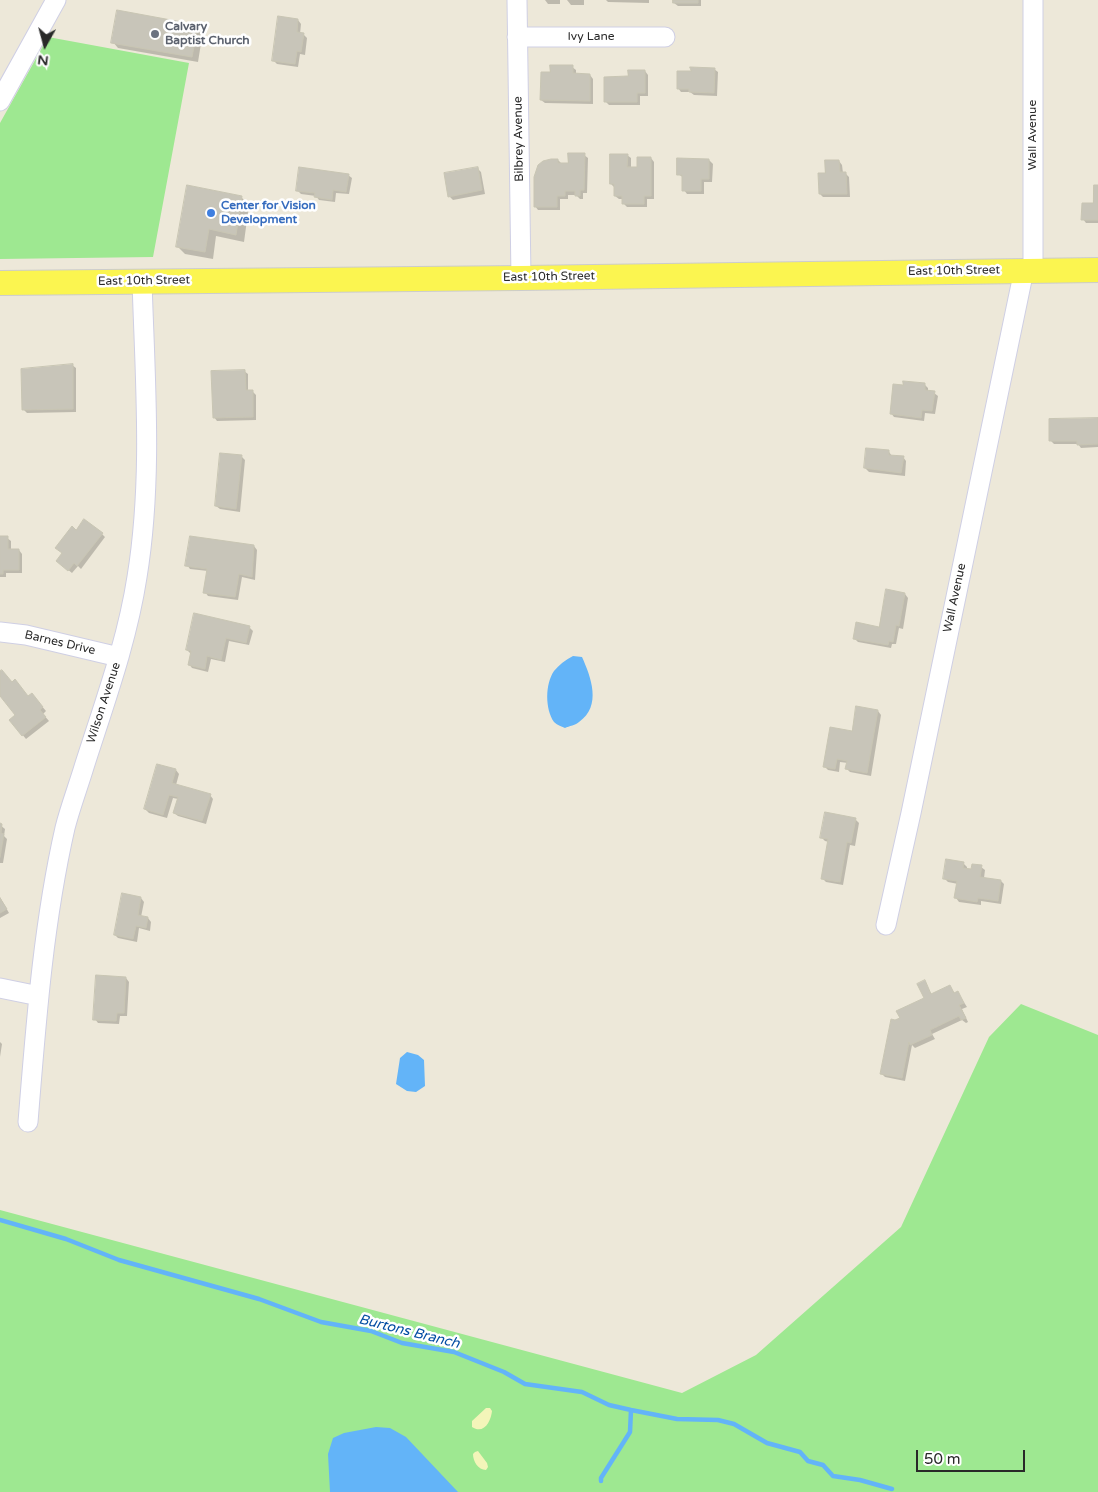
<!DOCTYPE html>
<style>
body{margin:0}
#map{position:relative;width:1098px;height:1492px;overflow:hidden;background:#ede8d9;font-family:"Varela Round",sans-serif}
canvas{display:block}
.north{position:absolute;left:20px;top:20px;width:50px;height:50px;-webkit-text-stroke:4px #fff;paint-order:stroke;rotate:187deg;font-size:14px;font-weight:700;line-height:20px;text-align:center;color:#292929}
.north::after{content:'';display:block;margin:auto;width:18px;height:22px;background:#292929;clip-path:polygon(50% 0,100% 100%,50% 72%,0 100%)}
.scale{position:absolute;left:916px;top:1450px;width:109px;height:22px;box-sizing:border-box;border:2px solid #292929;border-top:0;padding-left:6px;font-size:15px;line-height:18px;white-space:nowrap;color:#292929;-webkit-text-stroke:4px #fff;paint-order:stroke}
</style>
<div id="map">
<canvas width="1098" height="1492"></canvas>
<div class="north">N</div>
<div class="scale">50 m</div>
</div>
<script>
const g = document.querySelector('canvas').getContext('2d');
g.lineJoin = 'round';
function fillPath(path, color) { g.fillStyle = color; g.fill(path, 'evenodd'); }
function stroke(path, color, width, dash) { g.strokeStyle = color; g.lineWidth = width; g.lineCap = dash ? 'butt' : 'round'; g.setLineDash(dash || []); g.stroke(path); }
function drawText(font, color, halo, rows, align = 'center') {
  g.font = font + ' "Varela Round",sans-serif'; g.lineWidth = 5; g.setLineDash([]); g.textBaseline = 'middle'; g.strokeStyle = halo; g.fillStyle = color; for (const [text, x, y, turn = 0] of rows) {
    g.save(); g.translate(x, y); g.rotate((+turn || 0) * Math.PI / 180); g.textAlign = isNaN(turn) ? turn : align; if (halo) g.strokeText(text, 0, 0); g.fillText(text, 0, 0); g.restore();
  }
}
fillPath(new Path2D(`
 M 48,37 L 189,63 L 153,257 L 0,259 L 0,123 Z
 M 1021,1004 L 1098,1035 L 1098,1492 L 0,1492 L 0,1210 L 682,1393 L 756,1355 L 901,1227 L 989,1037 Z`), '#9ee891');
fillPath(new Path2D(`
 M 486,1408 L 490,1408 L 492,1411 C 491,1421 484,1435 472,1427 L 472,1421 Z
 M 478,1451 L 487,1463 L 488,1467 L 486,1470 C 478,1470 473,1461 473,1454 L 475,1452 Z`), '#f3f5b9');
fillPath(new Path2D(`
 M 573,656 L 582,657 C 591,677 602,706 579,722 C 576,725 569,726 565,728 C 561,726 557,725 554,722 C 545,709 545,684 554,671 C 559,665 565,660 573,656 Z
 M 407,1052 L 418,1055 L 424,1060 L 425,1086 L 416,1092 L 407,1091 L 396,1084 L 400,1058 Z
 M 376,1427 L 390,1428 L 406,1437 L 458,1492 L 330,1492 L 328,1454 L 333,1438 L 344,1433 Z`), '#63b4f8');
fillPath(new Path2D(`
 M 545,0 L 560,0 L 560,4 L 548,4 Z
 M 567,0 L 584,0 L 584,5 L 571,5 Z
 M 606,0 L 649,0 L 649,3 L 608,2 Z
 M 674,0 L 701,0 L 701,6 L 678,6 L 674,3 Z
 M 298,20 L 301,24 L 300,34 L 303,34 L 307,38 L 305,55 L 300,54 L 298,67 L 277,64 L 274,61 Z
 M 197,26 L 203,31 L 198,62 L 118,48 L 113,42 Z
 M 572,67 L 576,70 L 576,75 L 590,75 L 593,79 L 593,104 L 545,103 L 541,100 L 551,74 Z
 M 714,69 L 718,72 L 717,96 L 694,95 L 690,92 L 681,92 L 678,88 Z
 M 645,71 L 648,75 L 648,96 L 640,96 L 640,105 L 609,105 L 605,101 L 629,78 Z
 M 584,155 L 588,158 L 587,193 L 583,193 L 583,199 L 580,199 L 576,195 L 568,195 L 568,199 L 560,199 L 560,210 L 538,210 L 535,206 L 558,160 L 562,164 L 569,164 Z
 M 627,155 L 631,158 L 631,168 L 638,168 L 651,158 L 654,162 L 654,199 L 647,199 L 647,207 L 627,207 L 623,203 L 623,199 L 619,199 L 615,196 L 614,187 L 611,184 Z
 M 709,160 L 713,164 L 712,182 L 704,182 L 704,194 L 687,194 L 684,190 L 684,178 L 678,174 Z
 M 839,161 L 842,165 L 843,173 L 846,174 L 849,177 L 850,197 L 823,197 L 820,194 L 826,174 Z
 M 478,169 L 481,172 L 485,194 L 453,200 L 449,196 Z
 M 348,175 L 352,178 L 349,194 L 336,193 L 335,202 L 319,200 L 316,196 L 301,194 L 297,190 Z
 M 1098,186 L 1098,223 L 1086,223 L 1083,219 L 1095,204 Z
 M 241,197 L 249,205 L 244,242 L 216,236 L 213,259 L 185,254 L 177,246 Z
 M 72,365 L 76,368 L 76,412 L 27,413 L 23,409 Z
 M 244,371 L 248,374 L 248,391 L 252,391 L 256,395 L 256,420 L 217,421 L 214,417 Z
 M 925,385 L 928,388 L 928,392 L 934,393 L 938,396 L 935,414 L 925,413 L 924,421 L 894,417 L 891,413 L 904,386 Z
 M 1098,420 L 1098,447 L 1081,448 L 1078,444 L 1054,444 L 1050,440 Z
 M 889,452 L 892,456 L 903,457 L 906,461 L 905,476 L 869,472 L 865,468 Z
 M 242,457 L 245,460 L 240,512 L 220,509 L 216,506 Z
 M 76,531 L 102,534 L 105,537 L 81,569 L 78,566 L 72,573 L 61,564 L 63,553 Z
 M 0,538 L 7,538 L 11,541 L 11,550 L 19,550 L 22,554 L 22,573 L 6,573 L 6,577 L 0,577 Z
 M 254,546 L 257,550 L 255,580 L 242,577 L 238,600 L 208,596 L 205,592 L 208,571 L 190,569 L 187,565 Z
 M 905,594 L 908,598 L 903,629 L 899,628 L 896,644 L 892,644 L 891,648 L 858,642 L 855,639 L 880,628 Z
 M 249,627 L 253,631 L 249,645 L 229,641 L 225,662 L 211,659 L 208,672 L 192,668 L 189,664 L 191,654 L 187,650 Z
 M 0,673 L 29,697 L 35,698 L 46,711 L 43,714 L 49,721 L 26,739 L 10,720 L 17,715 L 0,694 Z
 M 878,711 L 881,715 L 871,776 L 850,772 L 847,769 L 848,763 L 840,762 L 839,772 L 828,770 L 824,766 L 853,732 Z
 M 158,765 L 176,770 L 179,774 L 176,785 L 210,795 L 213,799 L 206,824 L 178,816 L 174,813 L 178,799 L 173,798 L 167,818 L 149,813 L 145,809 Z
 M 855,819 L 859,823 L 855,846 L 850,845 L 843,885 L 826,882 L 822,878 L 829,842 L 825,841 L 822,838 Z
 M 0,825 L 5,829 L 4,836 L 7,839 L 3,863 L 0,863 Z
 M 963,863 L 967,867 L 967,870 L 972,871 L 981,867 L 985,870 L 984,878 L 1001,881 L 1004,884 L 1001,904 L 981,901 L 981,905 L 959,902 L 956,898 L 958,884 L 948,882 L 945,879 Z
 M 0,897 L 9,913 L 0,918 Z
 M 141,898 L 144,902 L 141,917 L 148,918 L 151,922 L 150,931 L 139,928 L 137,942 L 118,938 L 115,935 Z
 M 126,978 L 129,982 L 127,1016 L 120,1016 L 119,1024 L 98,1023 L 95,1019 Z
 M 924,982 L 932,995 L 950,986 L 955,994 L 958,993 L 967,1007 L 962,1009 L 968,1022 L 966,1023 L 962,1020 L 932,1034 L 935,1039 L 915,1048 L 912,1045 L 905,1081 L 885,1077 L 881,1073 L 896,1022 L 926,998 Z
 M 0,1042 L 2,1044 L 0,1057 Z`), '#0003');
stroke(new Path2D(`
 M 0,1220 L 66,1239 L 119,1260 L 259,1299 L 321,1322 L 371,1331 L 402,1343 L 454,1352 L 504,1372 L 525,1384 L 582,1392 L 609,1405 L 631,1410 L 677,1419 L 718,1420 L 734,1424 L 767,1443 L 800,1452 L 808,1461 L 823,1465 L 833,1476 L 860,1480 L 892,1489
 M 601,1481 L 601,1478 L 630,1432 L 631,1410`), '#63b4f8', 4.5);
const building = new Path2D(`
 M 673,0 L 698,0 L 698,3 L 673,3 Z
 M 117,10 L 198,25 L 192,57 L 111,43 Z
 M 278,16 L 298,19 L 297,32 L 304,33 L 301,52 L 297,51 L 295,64 L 272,61 Z
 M 550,65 L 573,65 L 573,73 L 590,74 L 590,101 L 540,100 L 541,72 L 550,72 Z
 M 690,67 L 715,68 L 714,93 L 689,92 L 689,89 L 677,89 L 677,71 L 691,71 Z
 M 628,70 L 645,70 L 645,93 L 637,93 L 637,102 L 604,102 L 604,77 L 628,76 Z
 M 568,153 L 585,153 L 584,190 L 580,190 L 580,196 L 575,196 L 575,191 L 565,191 L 565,196 L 557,196 L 557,207 L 534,207 L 534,177 L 538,165 L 543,161 L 551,159 L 558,159 L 558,163 L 568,163 Z
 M 610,154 L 628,154 L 627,167 L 637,167 L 637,157 L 651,157 L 651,196 L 644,196 L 644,204 L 622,204 L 622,196 L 614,196 L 614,184 L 610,184 Z
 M 677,158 L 709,159 L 709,179 L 701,179 L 701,191 L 682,191 L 682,175 L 677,175 Z
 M 825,160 L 839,160 L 840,172 L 846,172 L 847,194 L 819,194 L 818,173 L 825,173 Z
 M 299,167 L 349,174 L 346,192 L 333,190 L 332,200 L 314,197 L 315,193 L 296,191 Z
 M 478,167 L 482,190 L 448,197 L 444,173 Z
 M 187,185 L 242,196 L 236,235 L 209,229 L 205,252 L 176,247 Z
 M 1094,185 L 1098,185 L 1098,220 L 1081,220 L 1082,203 L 1093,203 Z
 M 73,364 L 73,409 L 22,410 L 21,369 Z
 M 245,370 L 246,390 L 253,390 L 253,417 L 213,418 L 211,371 Z
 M 903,381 L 925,383 L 925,390 L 935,391 L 932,411 L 922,410 L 921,418 L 890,414 L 893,384 L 903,385 Z
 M 1098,418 L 1098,444 L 1077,445 L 1077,441 L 1049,441 L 1049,419 Z
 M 866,448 L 889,450 L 889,455 L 904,456 L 901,473 L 864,468 Z
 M 220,453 L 242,455 L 236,509 L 215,506 Z
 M 84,519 L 103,533 L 77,566 L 74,563 L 68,571 L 56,561 L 62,553 L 55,548 L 72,526 L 76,530 Z
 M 0,536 L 8,536 L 8,549 L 19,549 L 19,570 L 3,570 L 3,574 L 0,574 Z
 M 190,536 L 254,545 L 252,577 L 239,574 L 235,597 L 203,593 L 207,569 L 185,566 Z
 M 886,589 L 905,593 L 899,626 L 896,625 L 893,642 L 889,641 L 888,645 L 853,639 L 856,622 L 879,627 Z
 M 194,613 L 250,626 L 246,643 L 226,638 L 221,660 L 207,656 L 205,669 L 188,665 L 191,651 L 186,650 Z
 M 2,670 L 12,682 L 15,679 L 28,696 L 32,693 L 43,707 L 40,710 L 46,717 L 22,736 L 9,720 L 15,715 L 0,696 L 0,671 Z
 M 856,706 L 878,710 L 867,773 L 845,769 L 847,761 L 837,759 L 835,769 L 823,767 L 830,727 L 852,731 Z
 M 157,764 L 176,769 L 172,783 L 211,794 L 202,821 L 173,813 L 178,797 L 169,795 L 163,815 L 144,809 Z
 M 825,812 L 856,818 L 851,843 L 847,842 L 840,882 L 821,879 L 828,839 L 820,838 Z
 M 0,823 L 2,824 L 1,833 L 4,834 L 0,857 Z
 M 946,859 L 964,862 L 963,868 L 971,869 L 972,864 L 982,865 L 980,877 L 1001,880 L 998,901 L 978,898 L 977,902 L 954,898 L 957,881 L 943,879 Z
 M 122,893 L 141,897 L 138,915 L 148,917 L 146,928 L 136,926 L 133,939 L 114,935 Z
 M 0,898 L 7,909 L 0,913 Z
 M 96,975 L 126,977 L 124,1013 L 117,1013 L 116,1021 L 93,1020 Z
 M 925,980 L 931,994 L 950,985 L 954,993 L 958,991 L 964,1003 L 959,1005 L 966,1018 L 961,1020 L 959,1016 L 930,1030 L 932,1035 L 910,1045 L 909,1042 L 902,1078 L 880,1074 L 891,1019 L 895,1020 L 900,1018 L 896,1011 L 924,998 L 917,984 Z`);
fillPath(building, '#c8c5b9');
stroke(building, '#c8c5b3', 1);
const minor = new Path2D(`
 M 517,0 L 521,278
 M 517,37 L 665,37
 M 0,101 L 56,0
 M 1033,270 L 1033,0
 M 0,632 L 26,635 L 119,657
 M 886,925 L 911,813 L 1024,270
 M 0,988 L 39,996
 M 28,1122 C 36,1023 43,925 65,828 C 70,808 78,787 84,767 C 104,704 127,642 137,577 C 153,479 145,379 142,281`);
const major = new Path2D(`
 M 0,283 L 521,278 L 1098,270`);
stroke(minor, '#cfcfe4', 21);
stroke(major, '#ccc', 26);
stroke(minor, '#fff', 19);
stroke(major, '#fbf550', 24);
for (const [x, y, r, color] of [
 [155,34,5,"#6b7280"],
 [211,213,5,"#3f7fe0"]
]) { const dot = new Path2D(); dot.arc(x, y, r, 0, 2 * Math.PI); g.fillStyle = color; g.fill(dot); stroke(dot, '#fff', 2); }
drawText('bold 12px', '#5b616d', '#fff', [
 ["Calvary",165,27],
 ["Baptist Church",165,41]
], 'left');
drawText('12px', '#292929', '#fff', [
 ["Ivy Lane",591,37],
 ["Wall Avenue",1033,135,-90],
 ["Bilbrey Avenue",519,139,-91],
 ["East 10th Street",954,271,-1],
 ["East 10th Street",549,277,-1],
 ["East 10th Street",144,281,-1],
 ["Wall Avenue",955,598,-78],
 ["Barnes Drive",60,643,13],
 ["Wilson Avenue",104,703,-72]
]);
drawText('bold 12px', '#366cbe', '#fff', [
 ["Center for Vision",221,206],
 ["Development",221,220]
], 'left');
drawText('italic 14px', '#034da3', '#fff', [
 ["Burtons Branch",409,1332,14]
]);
</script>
